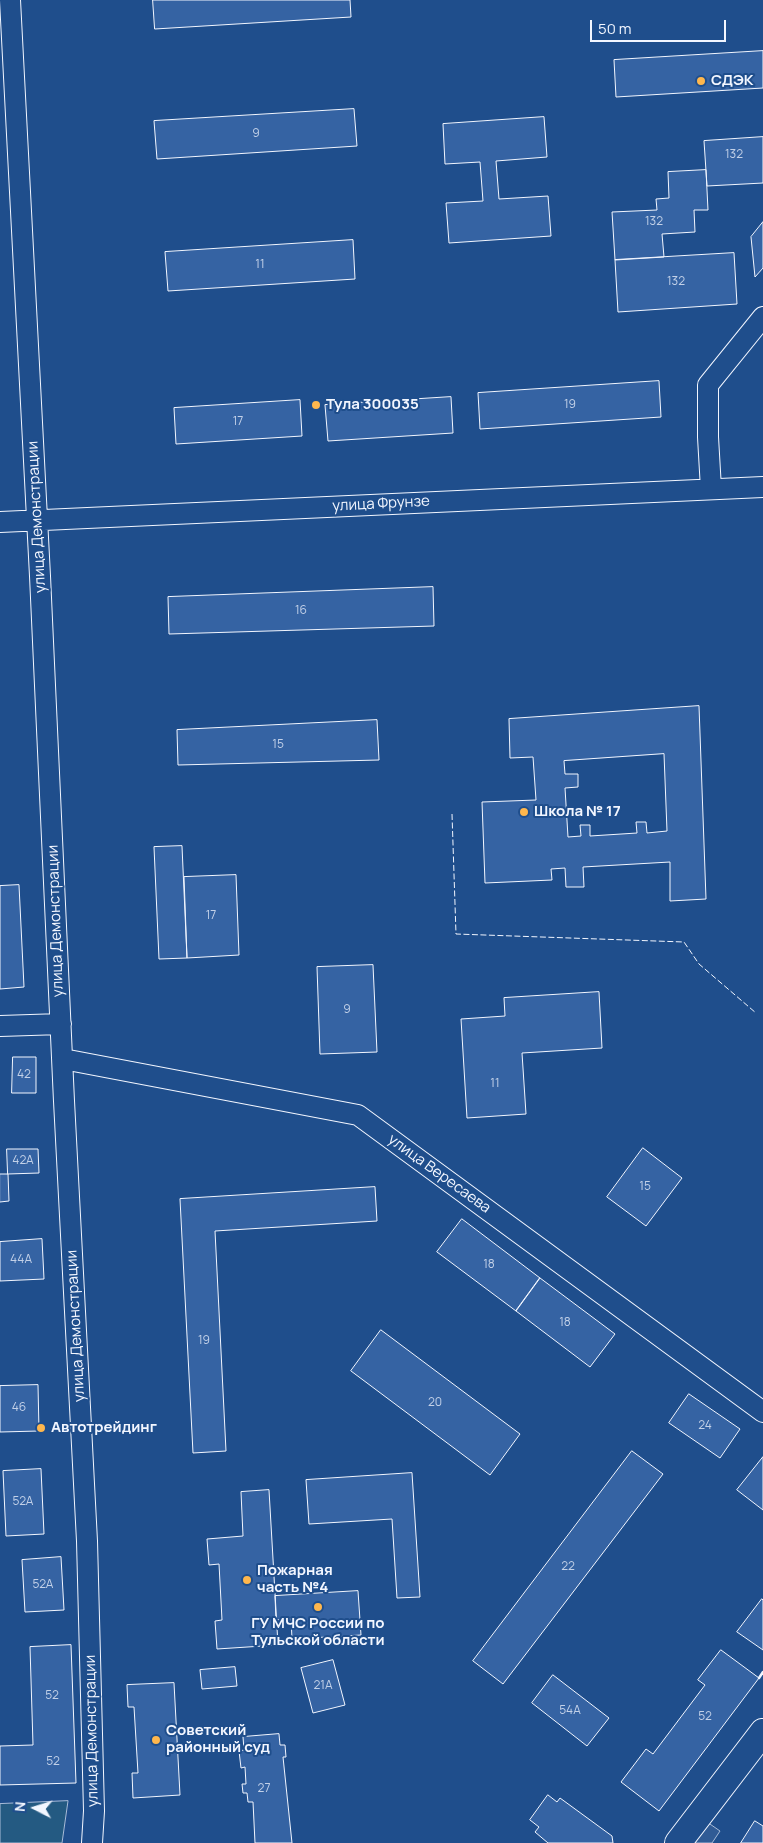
<!DOCTYPE html>
<meta charset="utf-8">
<style>
body{margin:0}
#map{position:relative;width:763px;height:1843px;overflow:hidden;background:#1f4e8c;font-family:Manrope,sans-serif}
canvas{display:block}
.north{position:absolute;left:10px;top:1783px;width:50px;height:50px;-webkit-text-stroke:4px #1f4e8c;paint-order:stroke;rotate:275deg;font-size:14px;font-weight:700;line-height:20px;text-align:center;color:#f2f6ff}
.north::after{content:'';display:block;margin:auto;width:18px;height:22px;background:#f2f6ff;clip-path:polygon(50% 0,100% 100%,50% 72%,0 100%)}
.scale{position:absolute;left:590px;top:20px;width:136px;height:22px;box-sizing:border-box;border:2px solid #f2f6ff;border-top:0;padding-left:6px;font-size:15px;line-height:18px;white-space:nowrap;color:#f2f6ff;-webkit-text-stroke:4px #1f4e8c;paint-order:stroke}
</style>
<div id="map">
<canvas width="763" height="1843"></canvas>
<div class="north">N</div>
<div class="scale">50 m</div>
</div>
<script>
const g = document.querySelector('canvas').getContext('2d');
g.lineJoin = 'round';
function fillPath(path, color) { g.fillStyle = color; g.fill(path, 'evenodd'); }
function stroke(path, color, width, dash) { g.strokeStyle = color; g.lineWidth = width; g.lineCap = dash ? 'butt' : 'round'; g.setLineDash(dash || []); g.stroke(path); }
function drawText(font, color, halo, rows, align = 'center') {
  g.font = font + ' Manrope,sans-serif'; g.lineWidth = 4; g.setLineDash([]); g.textBaseline = 'middle'; g.strokeStyle = halo; g.fillStyle = color; for (const [text, x, y, turn = 0] of rows) {
    g.save(); g.translate(x, y); g.rotate((+turn || 0) * Math.PI / 180); g.textAlign = isNaN(turn) ? turn : align; if (halo) g.strokeText(text, 0, 0); g.fillText(text, 0, 0); g.restore();
  }
}
const green = new Path2D(`
 M 68,1801 L 62,1843 L 0,1843 L 0,1804 Z`);
fillPath(green, '#245a82');
stroke(green, '#a8bbd7', 1);
const parking = new Path2D(`
 M 707,1822 L 720,1831 L 712,1843 L 693,1843 Z`);
fillPath(parking, '#305b95');
stroke(parking, '#a8bbd7', 1);
const building = new Path2D(`
 M 153,0 L 350,0 L 351,17 L 155,29 Z
 M 763,51 L 763,88 L 616,97 L 614,60 Z
 M 354,109 L 357,146 L 157,159 L 154,121 Z
 M 544,117 L 547,157 L 496,161 L 499,199 L 548,196 L 551,236 L 449,243 L 446,203 L 483,201 L 480,162 L 445,164 L 443,124 Z
 M 763,137 L 763,183 L 707,186 L 704,141 Z
 M 706,170 L 708,210 L 694,210 L 695,232 L 662,234 L 664,257 L 615,260 L 612,212 L 657,210 L 656,199 L 669,198 L 668,172 Z
 M 763,222 L 763,268 L 755,277 L 751,237 Z
 M 353,240 L 355,279 L 168,291 L 165,252 Z
 M 734,253 L 737,304 L 618,312 L 615,260 Z
 M 659,381 L 661,417 L 480,429 L 478,393 Z
 M 451,397 L 453,433 L 328,441 L 325,405 Z
 M 300,400 L 302,436 L 176,444 L 174,408 Z
 M 433,587 L 434,626 L 169,634 L 168,597 Z
 M 699,706 L 706,899 L 670,901 L 670,862 L 583,867 L 584,887 L 566,887 L 565,868 L 551,869 L 552,880 L 485,883 L 482,802 L 536,800 L 533,757 L 510,758 L 509,719 ZM 664,754 L 667,831 L 647,833 L 646,822 L 636,822 L 637,833 L 590,836 L 590,825 L 580,825 L 581,836 L 568,837 L 565,788 L 578,787 L 578,774 L 565,774 L 564,761 Z
 M 377,720 L 379,760 L 178,765 L 177,730 Z
 M 182,846 L 187,958 L 159,959 L 154,847 Z
 M 236,875 L 239,955 L 187,958 L 184,877 Z
 M 19,885 L 24,987 L 0,989 L 0,886 Z
 M 373,965 L 377,1052 L 320,1054 L 317,967 Z
 M 599,992 L 602,1048 L 522,1053 L 526,1114 L 467,1118 L 461,1019 L 505,1016 L 504,998 Z
 M 13,1057 L 36,1057 L 36,1093 L 12,1093 Z
 M 643,1148 L 682,1178 L 646,1226 L 607,1197 Z
 M 7,1149 L 38,1149 L 39,1173 L 8,1174 Z
 M 0,1174 L 8,1174 L 9,1201 L 0,1202 Z
 M 375,1187 L 377,1221 L 215,1231 L 226,1451 L 193,1453 L 180,1199 Z
 M 462,1219 L 540,1278 L 516,1311 L 437,1252 Z
 M 42,1239 L 44,1279 L 0,1281 L 0,1242 Z
 M 540,1278 L 615,1334 L 590,1367 L 516,1311 Z
 M 381,1330 L 520,1434 L 490,1475 L 351,1371 Z
 M 38,1385 L 39,1431 L 0,1432 L 0,1386 Z
 M 689,1394 L 740,1429 L 720,1458 L 669,1423 Z
 M 632,1451 L 663,1474 L 503,1684 L 473,1661 Z
 M 763,1457 L 763,1510 L 737,1490 Z
 M 41,1469 L 44,1534 L 6,1536 L 3,1471 Z
 M 412,1473 L 420,1597 L 397,1598 L 392,1519 L 309,1524 L 306,1480 Z
 M 269,1490 L 278,1645 L 217,1649 L 215,1621 L 222,1620 L 219,1564 L 209,1565 L 207,1539 L 243,1536 L 241,1492 Z
 M 61,1557 L 64,1610 L 25,1612 L 22,1560 Z
 M 358,1591 L 361,1635 L 292,1639 L 291,1619 L 276,1620 L 275,1596 Z
 M 762,1599 L 763,1600 L 763,1650 L 737,1632 Z
 M 71,1645 L 76,1783 L 0,1785 L 0,1746 L 33,1745 L 30,1647 Z
 M 721,1650 L 759,1678 L 659,1811 L 621,1782 L 646,1749 L 653,1754 L 705,1685 L 698,1680 Z
 M 333,1660 L 345,1705 L 313,1713 L 301,1668 Z
 M 235,1667 L 237,1686 L 202,1689 L 200,1670 Z
 M 553,1675 L 609,1718 L 587,1746 L 532,1703 Z
 M 174,1683 L 180,1795 L 133,1798 L 132,1773 L 138,1773 L 134,1707 L 128,1707 L 127,1685 Z
 M 279,1734 L 280,1745 L 285,1745 L 286,1757 L 283,1757 L 292,1843 L 255,1843 L 253,1802 L 248,1802 L 247,1793 L 243,1793 L 242,1784 L 246,1784 L 245,1767 L 241,1768 L 239,1751 L 244,1750 L 243,1737 Z
 M 548,1795 L 557,1802 L 560,1798 L 612,1836 L 613,1843 L 548,1843 L 535,1832 L 539,1827 L 530,1820 Z
 M 755,1821 L 763,1826 L 763,1843 L 741,1843 Z`);
fillPath(building, '#3563a3');
stroke(building, '#f2f6ff', 1);
const minor = new Path2D(`
 M 10,0 L 40,576 L 64,1101 L 87,1541 L 94,1811 L 92,1843
 M 711,489 L 708,437 L 708,385 L 763,317
 M 0,522 L 763,487
 M 0,1026 L 61,1024
 M 63,1059 L 358,1115 L 763,1412`);
const major = new Path2D(`
 M 678,1843 L 763,1732`);
stroke(minor, '#f2f6ff', 22);
stroke(major, '#f2f6ff', 28);
stroke(minor, '#1f4e8c', 20);
stroke(major, '#1f4e8c', 26);
stroke(new Path2D(`
 M 452,814 L 456,934 L 684,942 L 699,964 L 756,1013`), '#f2f6ff', 1, [6, 2.5]);
stroke(new Path2D(`
 M 759,1678 L 763,1672`), '#f2f6ff', 2.5);
for (const [x, y, r, color] of [
 [701,81,5,"#ffb74d"],
 [316,405,5,"#ffb74d"],
 [524,812,5,"#ffb74d"],
 [41,1428,5,"#ffb74d"],
 [247,1580,5,"#ffb74d"],
 [318,1607,5,"#ffb74d"],
 [156,1740,5,"#ffb74d"]
]) { const dot = new Path2D(); dot.arc(x, y, r, 0, 2 * Math.PI); g.fillStyle = color; g.fill(dot); stroke(dot, '#1f4e8c', 2); }
drawText('12px', '#c3d1e8', null, [
 ["9",256,134],
 ["132",734,155],
 ["132",654,222],
 ["11",260,265],
 ["132",676,282],
 ["19",570,405],
 ["17",238,422],
 ["16",301,611],
 ["15",278,745],
 ["17",211,916],
 ["9",347,1010],
 ["42",24,1075],
 ["11",495,1084],
 ["42А",23,1161],
 ["15",645,1187],
 ["44А",21,1260],
 ["18",489,1265],
 ["18",565,1323],
 ["19",204,1341],
 ["20",435,1403],
 ["46",19,1408],
 ["24",705,1426],
 ["52А",23,1502],
 ["22",568,1567],
 ["52А",43,1585],
 ["21А",323,1686],
 ["52",52,1696],
 ["54А",570,1711],
 ["52",705,1717],
 ["52",53,1762],
 ["27",264,1789]
]);
drawText('bold 15px', '#f2f6ff', '#1f4e8c', [
 ["СДЭК",711,81],
 ["Тула 300035",326,405],
 ["Школа № 17",534,812],
 ["Автотрейдинг",51,1428],
 ["Пожарная",257,1571],
 ["часть №4",257,1588],
 ["ГУ МЧС России по",318,1624,"center"],
 ["Тульской области",318,1641,"center"],
 ["Советский",166,1731],
 ["районный суд",166,1748]
], 'left');
drawText('15px', '#f2f6ff', '#1f4e8c', [
 ["улица Фрунзе",381,504,-3],
 ["улица Демонстрации",37,517,-93],
 ["улица Демонстрации",56,921,-92],
 ["улица Вересаева",439,1174,36],
 ["улица Демонстрации",76,1326,-93],
 ["улица Демонстрации",92,1731,-91]
]);
</script>
